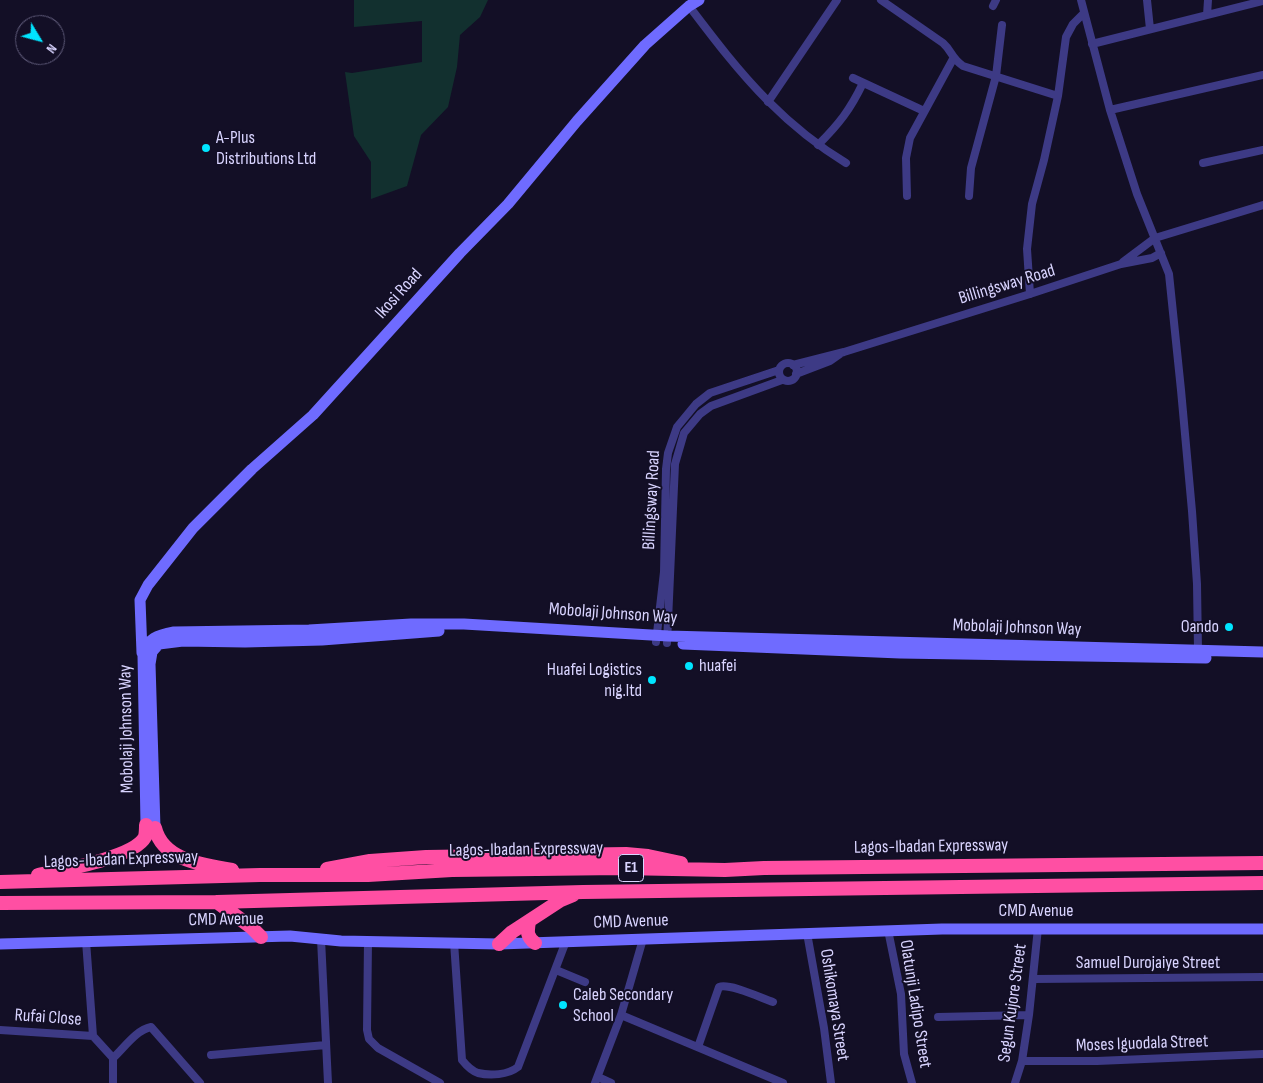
<!DOCTYPE html>
<style>
body{margin:0}
#map{position:relative;width:1263px;height:1083px;overflow:hidden;background:#130f26;font-family:"Sofia Sans Condensed",sans-serif}
canvas{display:block}
.north{position:absolute;left:15px;top:15px;width:50px;height:50px;box-sizing:border-box;background:#130f26;border:1px solid #625e7d;border-radius:50%;rotate:127deg;font-size:14px;font-weight:700;line-height:20px;text-align:center;color:#d9d4ff}
.north::after{content:'';display:block;margin:auto;width:18px;height:22px;background:#00e5ff;clip-path:polygon(50% 0,100% 100%,50% 72%,0 100%)}
</style>
<div id="map">
<canvas width="1263" height="1083"></canvas>
<div class="north">N</div>
</div>
<script>
const g = document.querySelector('canvas').getContext('2d');
g.lineJoin = 'round';
function fillPath(path, color) { g.fillStyle = color; g.fill(path, 'evenodd'); }
function stroke(path, color, width, dash) { g.strokeStyle = color; g.lineWidth = width; g.lineCap = dash ? 'butt' : 'round'; g.setLineDash(dash || []); g.stroke(path); }
function drawText(font, color, halo, rows, align = 'center') {
  g.font = font + ' "Sofia Sans Condensed",sans-serif'; g.lineWidth = 4; g.setLineDash([]); g.textBaseline = 'middle'; g.strokeStyle = halo; g.fillStyle = color; for (const [text, x, y, turn = 0] of rows) {
    g.save(); g.translate(x, y); g.rotate((+turn || 0) * Math.PI / 180); g.textAlign = isNaN(turn) ? turn : align; if (halo) g.strokeText(text, 0, 0); g.fillText(text, 0, 0); g.restore();
  }
}
fillPath(new Path2D(`
 M 354,0 L 488,0 L 480,17 L 460,35 L 457,67 L 448,107 L 421,135 L 407,186 L 371,199 L 371,162 L 354,136 L 345,72 L 352,73 L 422,62 L 422,21 L 354,27 Z`), '#12302f');
stroke(new Path2D(`
 M 881,0 L 943,43 C 952,51 951,58 963,66 L 1058,96
 M 1081,0 L 1110,110 L 1137,194 L 1169,274 L 1181,390 L 1192,511 L 1197,584 L 1198,650
 M 1147,0 L 1150,29
 M 689,6 C 714,39 739,72 768,101 C 791,124 818,146 846,163
 M 993,6 L 996,0
 M 1207,15 L 1208,0
 M 1092,44 L 1263,1
 M 853,78 L 924,111
 M 768,102 L 837,0
 M 1110,110 L 1263,75
 M 818,145 C 839,124 850,110 863,83
 M 1203,163 L 1263,150
 M 907,196 L 906,158 L 910,138 L 953,59
 M 969,196 L 971,168 L 996,76 L 1002,25
 M 1123,262 L 1155,238 L 1263,205
 M 1030,294 L 1027,249 L 1032,204 L 1044,160 L 1058,96 L 1066,37 L 1073,24 L 1084,13
 M779 372a9 9 0 1 1 18 0a9 9 0 1 1-18 0Z
 M 793,365 L 844,352 L 1030,294 L 1121,264 L 1152,258 L 1161,253
 M 796,374 L 830,361 L 840,354
 M 656,642 L 664,572 L 666,469 L 668,453 L 677,427 L 696,404 L 710,393 L 779,370
 M 667,643 L 675,464 L 684,433 L 700,414 L 711,406 L 782,380
 M 888,930 L 901,994 L 904,1054 L 912,1083
 M 807,933 L 824,1028 L 831,1083
 M 321,939 L 328,1083
 M 86,941 L 93,1036
 M 368,941 L 367,1030 L 369,1039 L 378,1048 L 440,1083
 M 454,942 L 462,1060 C 466,1065 472,1071 478,1073 C 490,1076 508,1075 518,1067 L 566,941
 M 556,970 L 585,982
 M 1034,979 L 1263,977
 M 621,1015 L 783,1083
 M 938,1017 L 1029,1015
 M 0,1030 L 93,1036
 M 93,1036 L 113,1058 L 113,1083
 M 698,1047 L 719,987 C 730,983 761,998 773,1002
 M 211,1055 L 326,1045
 M 113,1058 C 124,1048 136,1030 151,1027 L 200,1083
 M 1022,1061 L 1097,1061 L 1263,1054
 M 598,1077 L 611,1083
 M 595,1083 L 621,1015 L 643,939
 M 1015,1083 L 1022,1061 L 1029,1015 L 1038,928`), '#3d3a85', 8);
stroke(new Path2D(`
 M 683,644 L 900,653 L 1206,658
 M 142,653 L 140,600 L 148,585 L 193,528 L 252,469 L 313,415 L 460,253 L 508,204 L 577,121 L 645,45 L 689,6 L 699,0
 M 146,825 L 143,655 C 147,638 158,635 174,632 L 309,630 L 411,624 L 464,624 L 668,636 L 1263,652
 M 155,828 L 150,664 L 152,652 L 159,644 L 183,641 L 245,642 L 322,640 L 439,631
 M 0,944 L 290,936 L 341,941 L 499,944 L 942,929 L 1263,929`), '#6f6bff', 11);
stroke(new Path2D(`
 M 155,828 C 163,861 204,865 232,870
 M 327,869 L 370,861 L 426,857 L 626,854 L 648,856 L 681,863
 M 38,875 C 61,870 134,858 145,837 C 146,833 146,829 146,825
 M 0,882 L 260,875 L 368,875 L 452,870 L 621,868 L 725,870 L 764,868 L 1263,863
 M 217,902 L 251,927 L 261,937
 M 0,903 L 217,902 L 583,892 L 1263,883
 M 529,922 C 527,932 527,937 535,943
 M 499,944 L 512,932 L 561,900 L 573,895`), '#ff4fa3', 14);
for (const [x, y, r, color] of [
 [206,148,5,"#00e5ff"],
 [1229,627,5,"#00e5ff"],
 [689,666,5,"#00e5ff"],
 [652,680,5,"#00e5ff"],
 [563,1005,5,"#00e5ff"]
]) { const dot = new Path2D(); dot.arc(x, y, r, 0, 2 * Math.PI); g.fillStyle = color; g.fill(dot); stroke(dot, '#130f26', 2); }
for (const [x, y, w] of [
 [631,868,25]
]) { const box = new Path2D(); box.roundRect(x - w / 2, y - 13.5, w, 27, 4); g.fillStyle = '#130f26'; g.fill(box); stroke(box, '#d9d4ff', 1); }
drawText('bold 16px', '#d9d4ff', null, [
 ["E1",631,868]
]);
drawText('18px', '#d9d4ff', '#130f26', [
 ["A-Plus",216,138],
 ["Distributions Ltd",216,159],
 ["Oando",1219,627,"right"],
 ["huafei",699,666],
 ["Huafei Logistics",642,670,"right"],
 ["nig.ltd",642,691,"right"],
 ["Caleb Secondary",573,995],
 ["School",573,1016]
], 'left');
drawText('18px', '#d9d4ff', '#130f26', [
 ["Billingsway Road",1007,285,-17],
 ["Ikosi Road",399,294,-48],
 ["Billingsway Road",652,500,-87],
 ["Mobolaji Johnson Way",613,614,4],
 ["Mobolaji Johnson Way",1017,628,2],
 ["Mobolaji Johnson Way",127,729,-91],
 ["Lagos-Ibadan Expressway",931,847,-1],
 ["Lagos-Ibadan Expressway",526,850,-1],
 ["Lagos-Ibadan Expressway",121,860,-2],
 ["CMD Avenue",1036,911],
 ["CMD Avenue",226,920,-1],
 ["CMD Avenue",631,922,-2],
 ["Samuel Durojaiye Street",1148,963],
 ["Segun Kujore Street",1013,1003,-82],
 ["Olatunji Ladipo Street",915,1004,81],
 ["Oshikomaya Street",834,1005,81],
 ["Rufai Close",48,1018,4],
 ["Moses Iguodala Street",1142,1044,-2]
]);
</script>
